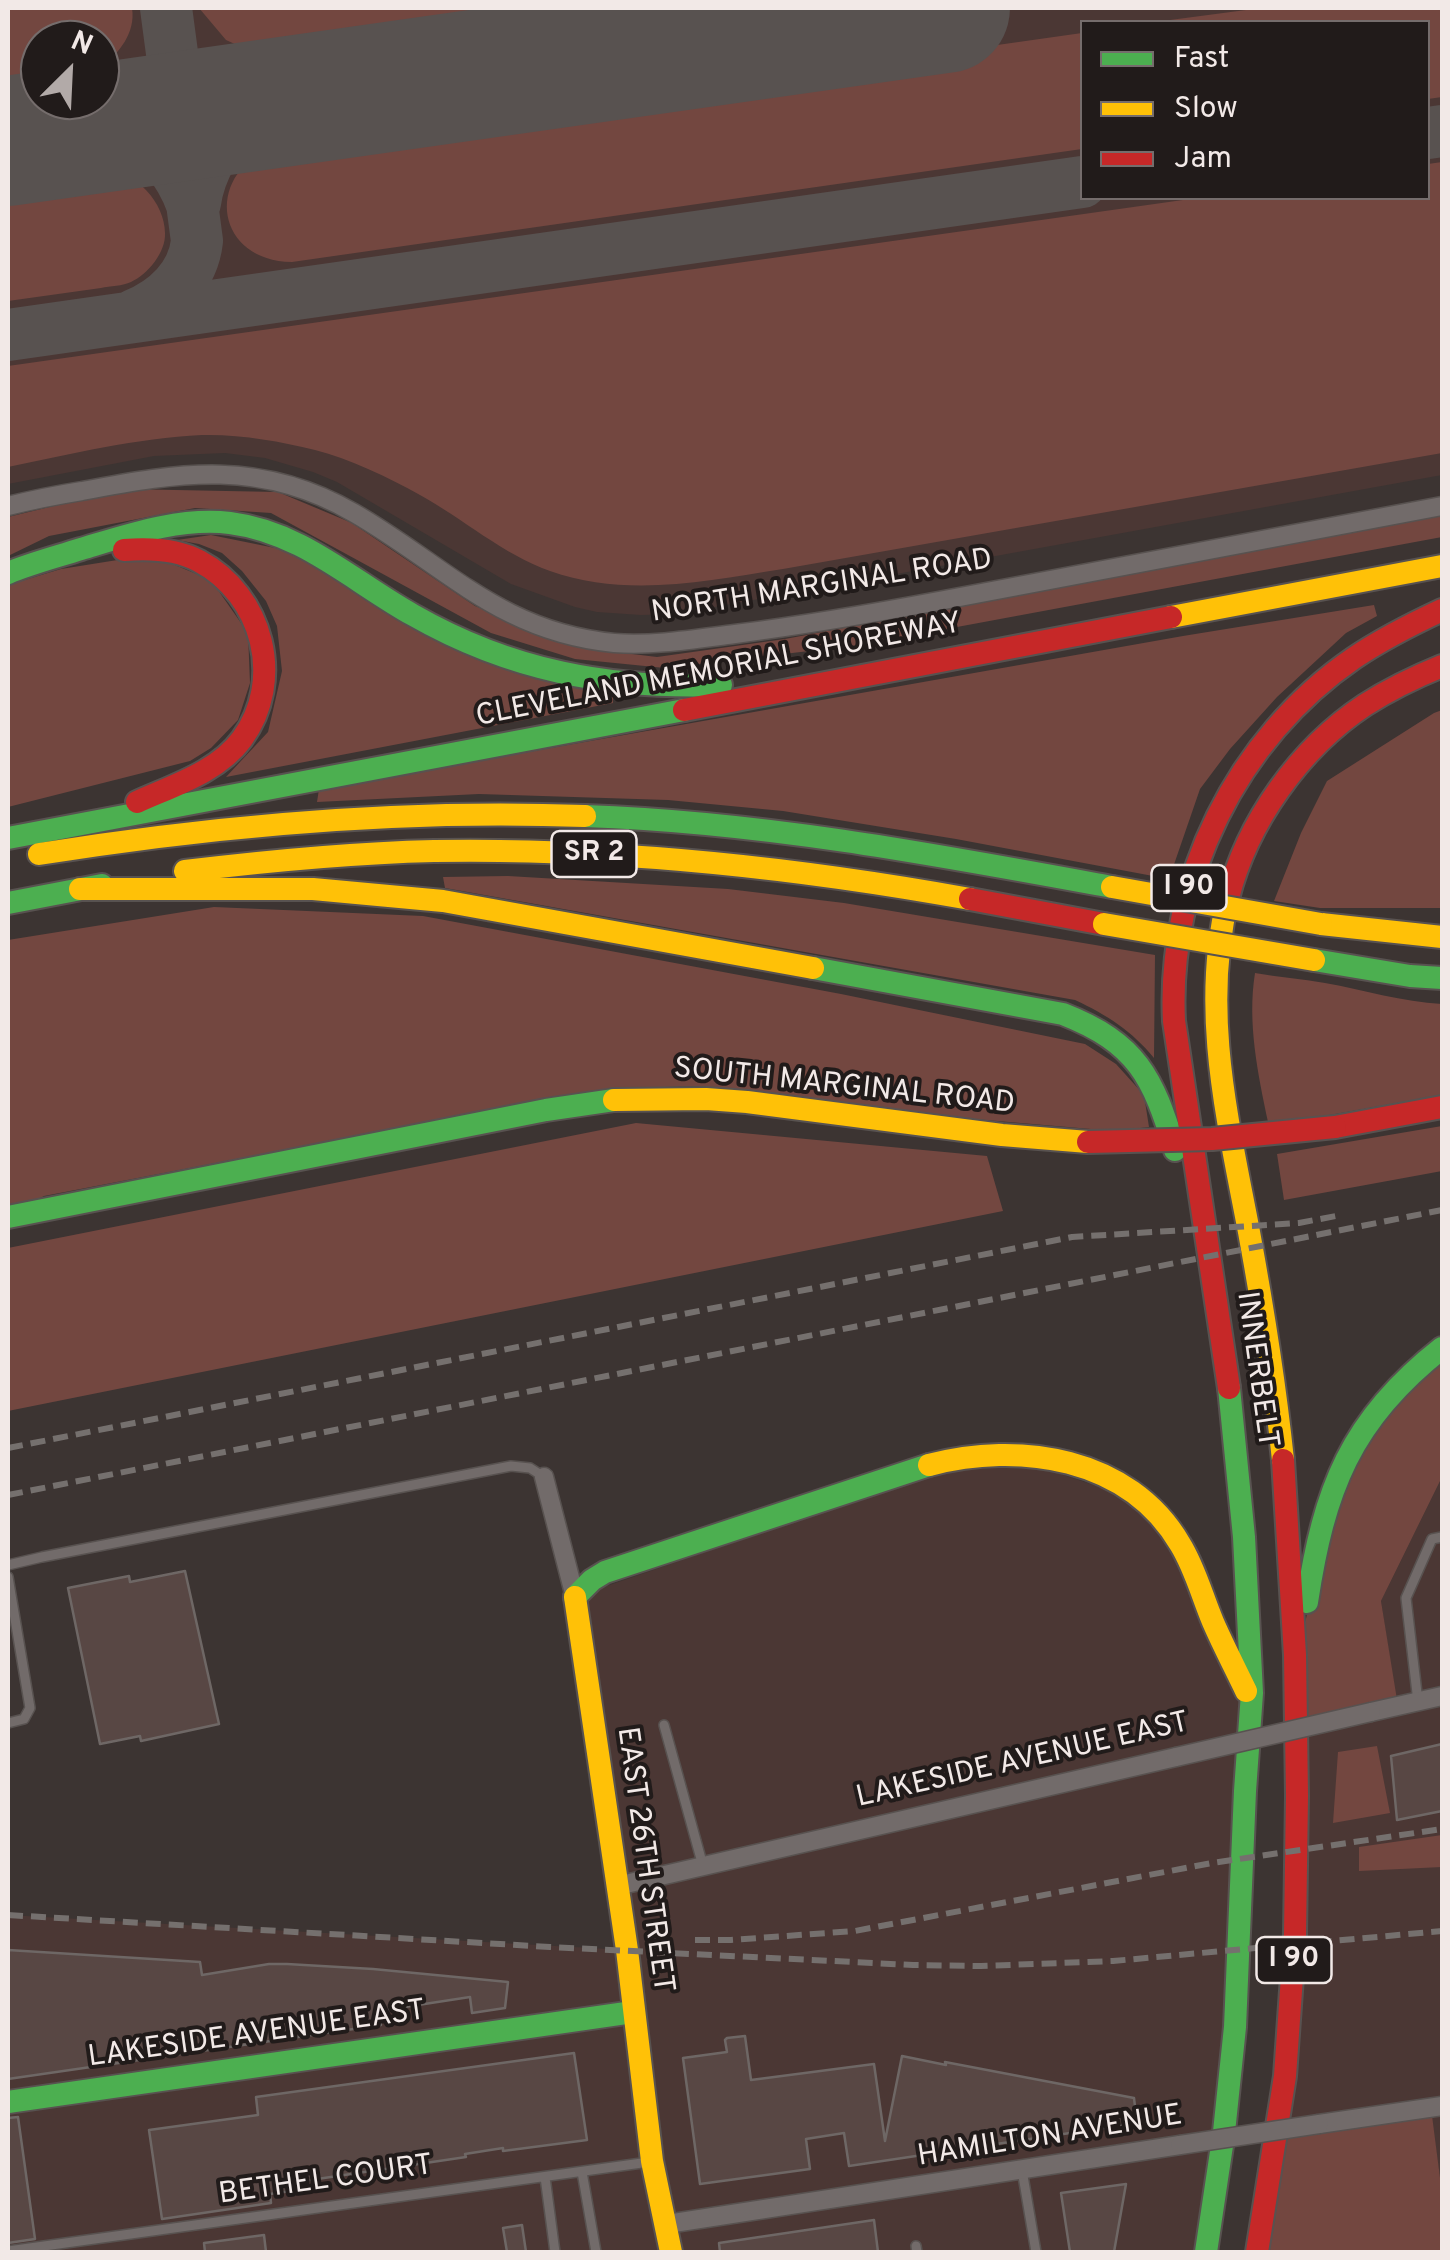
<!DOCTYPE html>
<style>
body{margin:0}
#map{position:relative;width:1450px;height:2260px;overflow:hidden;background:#3c3432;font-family:Overpass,sans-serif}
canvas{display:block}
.frame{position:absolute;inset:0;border:10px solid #f2e9e7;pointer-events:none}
.legend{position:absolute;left:1080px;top:20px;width:350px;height:180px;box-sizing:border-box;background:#211b1a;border:2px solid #756d6c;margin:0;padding:12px 18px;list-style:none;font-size:30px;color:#f2e9e7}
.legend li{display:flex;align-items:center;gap:20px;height:50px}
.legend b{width:50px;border:2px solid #756d6c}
.north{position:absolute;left:20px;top:20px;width:100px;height:100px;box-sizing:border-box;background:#211b1a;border:2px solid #756d6c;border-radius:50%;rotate:24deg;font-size:28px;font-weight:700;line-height:40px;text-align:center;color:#f2e9e7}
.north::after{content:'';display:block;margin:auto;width:35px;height:45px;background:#b2aaa8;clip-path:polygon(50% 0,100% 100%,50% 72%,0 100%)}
</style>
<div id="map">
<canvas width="1450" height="2260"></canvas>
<div class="frame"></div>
<ul class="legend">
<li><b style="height:12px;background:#4caf50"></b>Fast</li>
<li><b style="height:12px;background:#ffc107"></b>Slow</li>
<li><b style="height:12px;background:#c62828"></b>Jam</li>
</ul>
<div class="north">N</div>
</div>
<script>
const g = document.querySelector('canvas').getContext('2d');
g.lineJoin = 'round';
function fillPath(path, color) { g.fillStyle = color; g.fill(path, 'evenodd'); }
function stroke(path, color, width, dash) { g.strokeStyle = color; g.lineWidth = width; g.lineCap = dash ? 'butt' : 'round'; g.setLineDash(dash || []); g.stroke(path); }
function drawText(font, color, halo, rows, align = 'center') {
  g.font = font + ' Overpass,sans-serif'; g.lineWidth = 8; g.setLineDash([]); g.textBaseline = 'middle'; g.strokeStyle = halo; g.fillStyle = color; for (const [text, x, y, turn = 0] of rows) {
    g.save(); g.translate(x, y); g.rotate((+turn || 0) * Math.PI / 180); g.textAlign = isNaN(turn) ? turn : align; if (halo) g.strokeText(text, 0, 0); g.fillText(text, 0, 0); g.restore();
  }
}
fillPath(new Path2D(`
 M 8,8 L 1442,8 L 1442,475 L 676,614 L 641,615 L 597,612 L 575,607 L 511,584 L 337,482 L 313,472 L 265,458 L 225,453 L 154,456 L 8,484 ZM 1082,22 L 1428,22 L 1428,198 L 1082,198 ZM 40,40 L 100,40 L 100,100 L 40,100 Z
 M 995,1452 L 1147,1503 L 1251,1702 L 1206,2252 L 8,2252 L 8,1915 L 626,1950 L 575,1597 Z
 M 1442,1477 L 1442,2193 L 1430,2108 L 1276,2131 L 1302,1728 L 1397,1706 L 1381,1601 Z`), '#4b3734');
fillPath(new Path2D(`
 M 8,8 L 132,8 C 136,33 119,53 100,69 L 100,40 L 40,40 L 40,94 L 8,98 Z
 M 199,8 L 649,8 L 272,61 L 226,40 Z
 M 1261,8 L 1442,8 L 1442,97 L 1428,99 L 1428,22 L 1155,22 Z
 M 1082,33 L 1082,149 L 292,262 C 217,261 203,178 270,148 Z
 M 1442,162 L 1442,453 L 783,569 C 705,581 627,598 550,571 C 504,555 462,518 420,495 C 388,477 350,459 315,450 C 279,441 239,434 202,435 C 137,438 71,454 8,467 L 8,366 L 1197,198 L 1428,198 L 1428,164 Z
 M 106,171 C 136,171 165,203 165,233 C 166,252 148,274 131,282 C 123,286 110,286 101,288 C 70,292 39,297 8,301 L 8,185 Z
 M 124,489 L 278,492 L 352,523 L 475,606 L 582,648 L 657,657 L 785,639 L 1442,515 L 1442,537 L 860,645 L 665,668 L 575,659 L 491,633 L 271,513 L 195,508 L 49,536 L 8,556 L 8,517 Z
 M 211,535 L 290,551 L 613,695 L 613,703 L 226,777 L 268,732 L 282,671 L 277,626 L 266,601 L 242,571 L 222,553 L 199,544 L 177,540 Z
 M 130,558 L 158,558 L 211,580 L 248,633 L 250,683 L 238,720 L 211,748 L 190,761 L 8,807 L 8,585 L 61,569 Z
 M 1374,605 L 1377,616 L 1346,633 L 1277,697 L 1230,749 L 1200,789 L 1169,879 L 956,839 L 783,811 L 668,800 L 479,794 L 317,802 L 319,789 L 1183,636 Z
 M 1442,710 L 1442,908 L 1320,908 L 1274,901 L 1301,833 L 1327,781 L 1434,713 Z
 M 508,876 L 728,889 L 844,903 L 1155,955 L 1154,1058 C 1132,1031 1107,1015 1075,1000 L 445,888 L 443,877 Z
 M 214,907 L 423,916 L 841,994 L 1085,1044 L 1116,1064 L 1144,1095 L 1149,1127 L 1114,1131 L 974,1119 L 697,1086 L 635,1088 L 451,1118 L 44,1196 L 26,1206 L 8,1210 L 8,940 Z
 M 1255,973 C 1278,977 1302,979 1325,983 C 1365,990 1402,1002 1442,1004 L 1442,1095 L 1324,1116 L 1268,1122 C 1258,1074 1247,1023 1255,973 Z
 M 636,1123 L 987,1156 L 1003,1211 L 8,1411 L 8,1248 Z
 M 1442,1126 L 1442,1171 L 1284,1200 L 1277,1154 Z
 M 1442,1348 L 1442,1477 L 1381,1601 L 1398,1706 L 1302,1728 L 1296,1666 L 1336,1477 Z
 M 1377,1746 L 1390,1813 L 1333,1823 L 1338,1752 Z
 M 1442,1835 L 1442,1867 L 1359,1871 L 1359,1847 Z
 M 1431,2108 L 1442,2193 L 1442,2252 L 1257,2252 L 1276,2131 Z`), '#734740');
stroke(new Path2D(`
 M 1428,133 L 1442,131
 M 43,136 C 111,132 164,127 192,204
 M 195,203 C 199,172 219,134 246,116 C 257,108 270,106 283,102
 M 134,315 C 166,302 193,277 197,241 L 166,8
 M 8,335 L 1082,182`), '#585250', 52);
stroke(new Path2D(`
 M 8,141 L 945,8`), '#585250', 130);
const building = new Path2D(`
 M 185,1571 L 219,1724 L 141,1741 L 140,1736 L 100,1744 L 68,1588 L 129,1576 L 130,1582 Z
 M 1442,1744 L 1442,1811 L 1397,1820 L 1391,1756 Z
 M 8,1950 L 200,1962 L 202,1975 L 269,1964 L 287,1964 L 373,1969 L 508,1982 L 505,2008 L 472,2013 L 470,1997 L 379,2011 L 381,2025 L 8,2079 Z
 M 745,2036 L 751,2080 L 874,2064 L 885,2141 L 902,2056 L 946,2065 L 945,2062 L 1134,2098 L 1137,2123 L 849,2166 L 844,2133 L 806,2139 L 810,2169 L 700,2184 L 683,2058 L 727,2052 L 725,2040 L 727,2038 Z
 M 574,2053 L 587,2140 L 503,2151 L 503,2148 L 465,2154 L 466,2157 L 297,2182 L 298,2190 L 270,2194 L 271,2203 L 162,2219 L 149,2130 L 258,2115 L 256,2097 Z
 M 18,2117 L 35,2239 L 8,2243 L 8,2118 Z
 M 1126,2184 L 1114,2252 L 1070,2252 L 1061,2193 Z
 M 874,2220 L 878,2252 L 720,2252 L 719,2243 Z
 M 522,2225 L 526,2252 L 507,2252 L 503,2228 Z
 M 264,2235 L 266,2252 L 205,2252 L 204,2243 Z`);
fillPath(building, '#584744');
stroke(building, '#6e6765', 2.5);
const lane = new Path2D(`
 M 8,1565 L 42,1557 L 511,1466 L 530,1468 L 544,1477
 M 8,1577 L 30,1708 L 24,1719 L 8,1723
 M 1418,1702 L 1406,1598 L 1432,1539 L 1442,1537
 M 664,1725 L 703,1866
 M 1022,2170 L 1036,2252
 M 582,2172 L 596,2252
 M 545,2177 L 555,2252
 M 916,2246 L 917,2252
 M 8,2251 L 649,2162`);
const street = new Path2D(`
 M 8,506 C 32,500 57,495 82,491 C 181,472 261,459 354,513 C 446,566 500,632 614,643 C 654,646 695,639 735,634 C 805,625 875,613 944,600 C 1110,569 1276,537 1442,506
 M 544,1477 L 575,1597
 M 1371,1712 L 1442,1696
 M 617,1886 L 1176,1757
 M 1319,2124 L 1442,2106
 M 667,2224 L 1180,2145`);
const fast = new Path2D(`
 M 8,573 C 32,563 56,557 81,549 C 128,535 180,517 230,523 C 302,532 352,581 413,615 C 511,671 609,689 721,685
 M 585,816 C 763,822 938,855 1112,887
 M 8,838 L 684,710
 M 8,903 L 102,885
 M 1314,960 L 1410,976 L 1442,978
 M 813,968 L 1063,1014 C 1137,1043 1153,1077 1175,1150
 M 8,1217 L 546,1110 L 614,1100
 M 575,1597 L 592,1580 L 605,1572 L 929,1465
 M 1307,1602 C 1324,1490 1350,1420 1442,1348
 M 8,2102 L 633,2012
 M 1206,2252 L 1224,2132 L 1235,2027 L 1245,1791 L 1252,1693 L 1244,1537 L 1229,1388`);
const slow = new Path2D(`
 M 1171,617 L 1442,566
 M 39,854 C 220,825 402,809 585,816
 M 185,871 C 268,861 351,853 434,851 C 614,848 793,867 970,899
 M 80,889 L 313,889 L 443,901 L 813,968
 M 1228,898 C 1200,1010 1228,1121 1249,1232 C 1263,1308 1275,1383 1283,1460
 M 1321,924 L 1442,937
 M 614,1100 L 706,1099 L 747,1102 L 1002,1135 L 1088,1142
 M 929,1465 C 1019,1441 1129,1457 1180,1544 C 1195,1568 1202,1596 1213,1622 C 1223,1645 1235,1668 1246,1691
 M 575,1597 L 627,1950 L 652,2161 L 671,2252`);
const jam = new Path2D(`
 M 124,550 C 149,548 177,549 199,561 C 263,595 285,680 242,739 C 218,772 172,786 137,802
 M 684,710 L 1171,617
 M 1228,898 C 1247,822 1300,748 1365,705 C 1390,689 1415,677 1442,666
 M 970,899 L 1104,924
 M 1335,1127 L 1442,1107
 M 1229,1388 L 1174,1021 C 1167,880 1237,738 1354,658 C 1382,639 1412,624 1442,610
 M 1257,2252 L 1285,2076 L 1295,1934 L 1297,1796 L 1295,1655 L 1283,1460`);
stroke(lane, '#585250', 12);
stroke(street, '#585250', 21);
stroke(fast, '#585250', 26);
stroke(slow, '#585250', 26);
stroke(jam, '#585250', 26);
stroke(lane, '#726b6a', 9);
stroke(street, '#726b6a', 18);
stroke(fast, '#4caf50', 22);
stroke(slow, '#ffc107', 22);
stroke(jam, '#c62828', 22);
stroke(new Path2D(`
 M 8,1448 L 1072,1237 L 1299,1223 L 1336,1216
 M 8,1495 L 1442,1210
 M 8,1915 L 550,1947 L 913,1965 L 981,1966 L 1113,1961 L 1442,1931
 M 695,1940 L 731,1940 L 855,1931 L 1212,1863 L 1442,1829`), '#75706e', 6, [15, 8]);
const streetBridge = new Path2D(`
 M 1176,1757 L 1371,1712
 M 1180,2145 L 1319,2124`);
const slowBridge = new Path2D(`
 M 1112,887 L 1321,924
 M 1104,924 L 1314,960`);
const jamBridge = new Path2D(`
 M 1088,1142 L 1212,1139 L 1335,1127`);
stroke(streetBridge, '#585250', 21, []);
stroke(slowBridge, '#585250', 26, []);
stroke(jamBridge, '#585250', 26, []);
stroke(streetBridge, '#726b6a', 18);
stroke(slowBridge, '#ffc107', 22);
stroke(jamBridge, '#c62828', 22);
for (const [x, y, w] of [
 [594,854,85],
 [1189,888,75],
 [1294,1960,75]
]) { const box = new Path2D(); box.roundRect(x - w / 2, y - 23, w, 46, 8); g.fillStyle = '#211b1a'; g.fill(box); stroke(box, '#f2e9e7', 2.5); }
drawText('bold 28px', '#f2e9e7', null, [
 ["SR 2",594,854],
 ["I 90",1189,888],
 ["I 90",1294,1960]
]);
drawText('30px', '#f2e9e7', '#211b1a', [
 ["NORTH MARGINAL ROAD",822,588,-9],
 ["CLEVELAND MEMORIAL SHOREWAY",719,672,-11],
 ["SOUTH MARGINAL ROAD",844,1088,6],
 ["INNERBELT",1255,1370,82],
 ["LAKESIDE AVENUE EAST",1023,1762,-13],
 ["EAST 26TH STREET",643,1860,82],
 ["LAKESIDE AVENUE EAST",257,2036,-8],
 ["HAMILTON AVENUE",1050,2138,-9],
 ["BETHEL COURT",326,2182,-8]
]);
</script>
